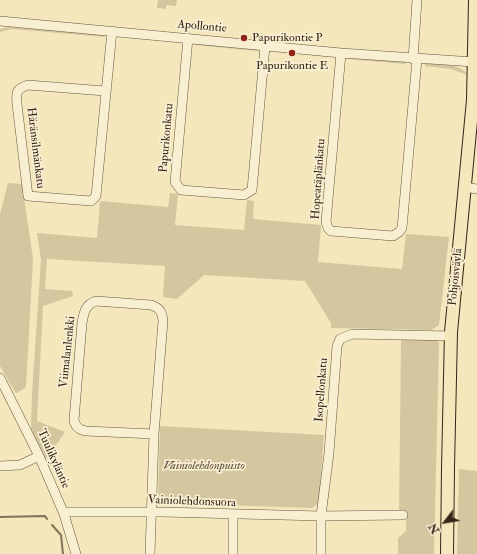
<!DOCTYPE html>
<meta charset="utf-8">
<style>
body{margin:0}
#map{position:relative;width:477px;height:554px;overflow:hidden;background:#f4e7bb;font-family:"IM FELL Double Pica",serif}
canvas{display:block}
.north{position:absolute;left:425px;top:502px;width:40px;height:40px;-webkit-text-stroke:3px #f8efd3;paint-order:stroke;rotate:239deg;font-size:11px;font-weight:700;line-height:16px;text-align:center;color:#362517}
.north::after{content:'';display:block;margin:auto;width:14px;height:18px;background:#362517;clip-path:polygon(50% 0,100% 100%,50% 72%,0 100%)}
</style>
<div id="map">
<canvas width="477" height="554"></canvas>
<div class="north">N</div>
</div>
<script>
const g = document.querySelector('canvas').getContext('2d');
g.lineJoin = 'round';
function fillPath(path, color) { g.fillStyle = color; g.fill(path, 'evenodd'); }
function stroke(path, color, width, dash) { g.strokeStyle = color; g.lineWidth = width; g.lineCap = dash ? 'butt' : 'round'; g.setLineDash(dash || []); g.stroke(path); }
function drawText(font, color, halo, rows, align = 'center') {
  g.font = font + ' "IM FELL Double Pica",serif'; g.lineWidth = 3.5; g.setLineDash([]); g.textBaseline = 'middle'; g.strokeStyle = halo; g.fillStyle = color; for (const [text, x, y, turn = 0] of rows) {
    g.save(); g.translate(x, y); g.rotate((+turn || 0) * Math.PI / 180); g.textAlign = isNaN(turn) ? turn : align; if (halo) g.strokeText(text, 0, 0); g.fillText(text, 0, 0); g.restore();
  }
}
fillPath(new Path2D(`
 M 158,0 L 177,0 L 176,6 L 166,5 L 166,9 L 157,8 Z
 M 9,27 L 101,34 L 105,37 L 12,29 L 0,32 L 0,29 Z
 M 197,43 L 257,49 L 258,51 L 194,45 Z
 M 347,58 L 406,61 L 405,64 L 347,59 Z
 M 425,63 C 440,64 459,63 468,75 L 451,69 L 425,66 Z
 M 8,183 L 22,184 L 33,259 L 26,387 L 17,393 L 15,392 L 0,366 L 0,214 Z
 M 170,193 L 178,194 L 175,225 L 244,230 L 247,200 L 254,201 L 253,219 L 321,225 L 318,262 L 402,269 L 406,234 L 449,237 L 439,325 L 431,330 L 331,328 L 331,323 L 305,281 L 204,275 L 177,299 L 163,297 L 165,266 L 47,259 L 45,289 L 72,291 L 73,296 L 43,306 L 37,421 L 65,432 L 45,461 L 31,429 L 32,393 L 41,260 L 37,233 L 97,238 L 100,201 L 168,207 Z
 M 434,338 L 439,343 L 434,554 L 398,554 L 398,538 L 406,531 L 406,513 L 399,513 L 401,340 Z
 M 160,426 L 324,435 L 319,503 L 312,508 L 163,503 L 158,497 Z
 M 459,469 L 477,471 L 477,554 L 457,554 Z`), '#d4c69f');
stroke(new Path2D(`
 M 0,517 L 45,516 L 47,519
 M 52,525 L 61,535 L 63,554`), '#817258', 2);
const minor = new Path2D(`
 M 0,21 L 341,53 L 474,62
 M 188,38 L 175,182 L 181,190 L 244,195 L 252,190 L 265,46
 M 341,53 L 326,222 L 328,228 L 331,231 L 393,236 L 399,232 L 402,228 L 417,59
 M 413,59 L 417,0
 M 105,91 L 28,85 C 16,89 16,92 17,104 L 28,196 L 91,201 L 96,196 L 112,31
 M 465,187 L 477,189
 M 0,378 L 39,456 L 64,514 L 76,554
 M 0,466 L 20,465 L 39,456
 M 63,512 L 162,512 L 321,516 L 403,515
 M 150,554 L 154,434 L 163,321 C 162,312 160,308 151,305 L 96,301 C 85,305 84,312 82,323 L 74,420 C 75,426 79,430 86,431 L 154,434
 M 233,554 L 233,515
 M 321,554 L 321,516 L 329,453 L 337,346 L 340,339 L 352,334 L 451,336`);
const major = new Path2D(`
 M 447,554 L 448,468 L 451,332 L 473,100 L 475,0`);
stroke(minor, '#665640', 10);
stroke(major, '#362517', 14);
stroke(minor, '#f8efd3', 9);
stroke(major, '#f4e7bb', 12);
for (const [x, y, r, color] of [
 [244,38,4,"#8f2418"],
 [292,53,4,"#8f2418"]
]) { const dot = new Path2D(); dot.arc(x, y, r, 0, 2 * Math.PI); g.fillStyle = color; g.fill(dot); stroke(dot, '#f8efd3', 1.5); }
drawText('12px', '#362517', '#f8efd3', [
 ["Apollontie",202,27,5],
 ["Papurikonkatu",167,138,-85],
 ["Häränsilmänkatu",35,148,83],
 ["Hopeatäplänkatu",319,179,-86],
 ["Pohjoisväylä",456,277,-84],
 ["Viimalanlenkki",68,352,-84],
 ["Isopellonkatu",322,390,-86],
 ["Tuulikyläntie",53,459,66],
 ["Vainiolehdonsuora",192,502,2]
]);
drawText('12px', '#362517', '#f8efd3', [
 ["Papurikontie P",252,38],
 ["Papurikontie E",292,66,"center"]
], 'left');
drawText('italic 12px', '#5e4d39', '#f8efd3', [
 ["Vainiolehdonpuisto",204,466]
]);
</script>
